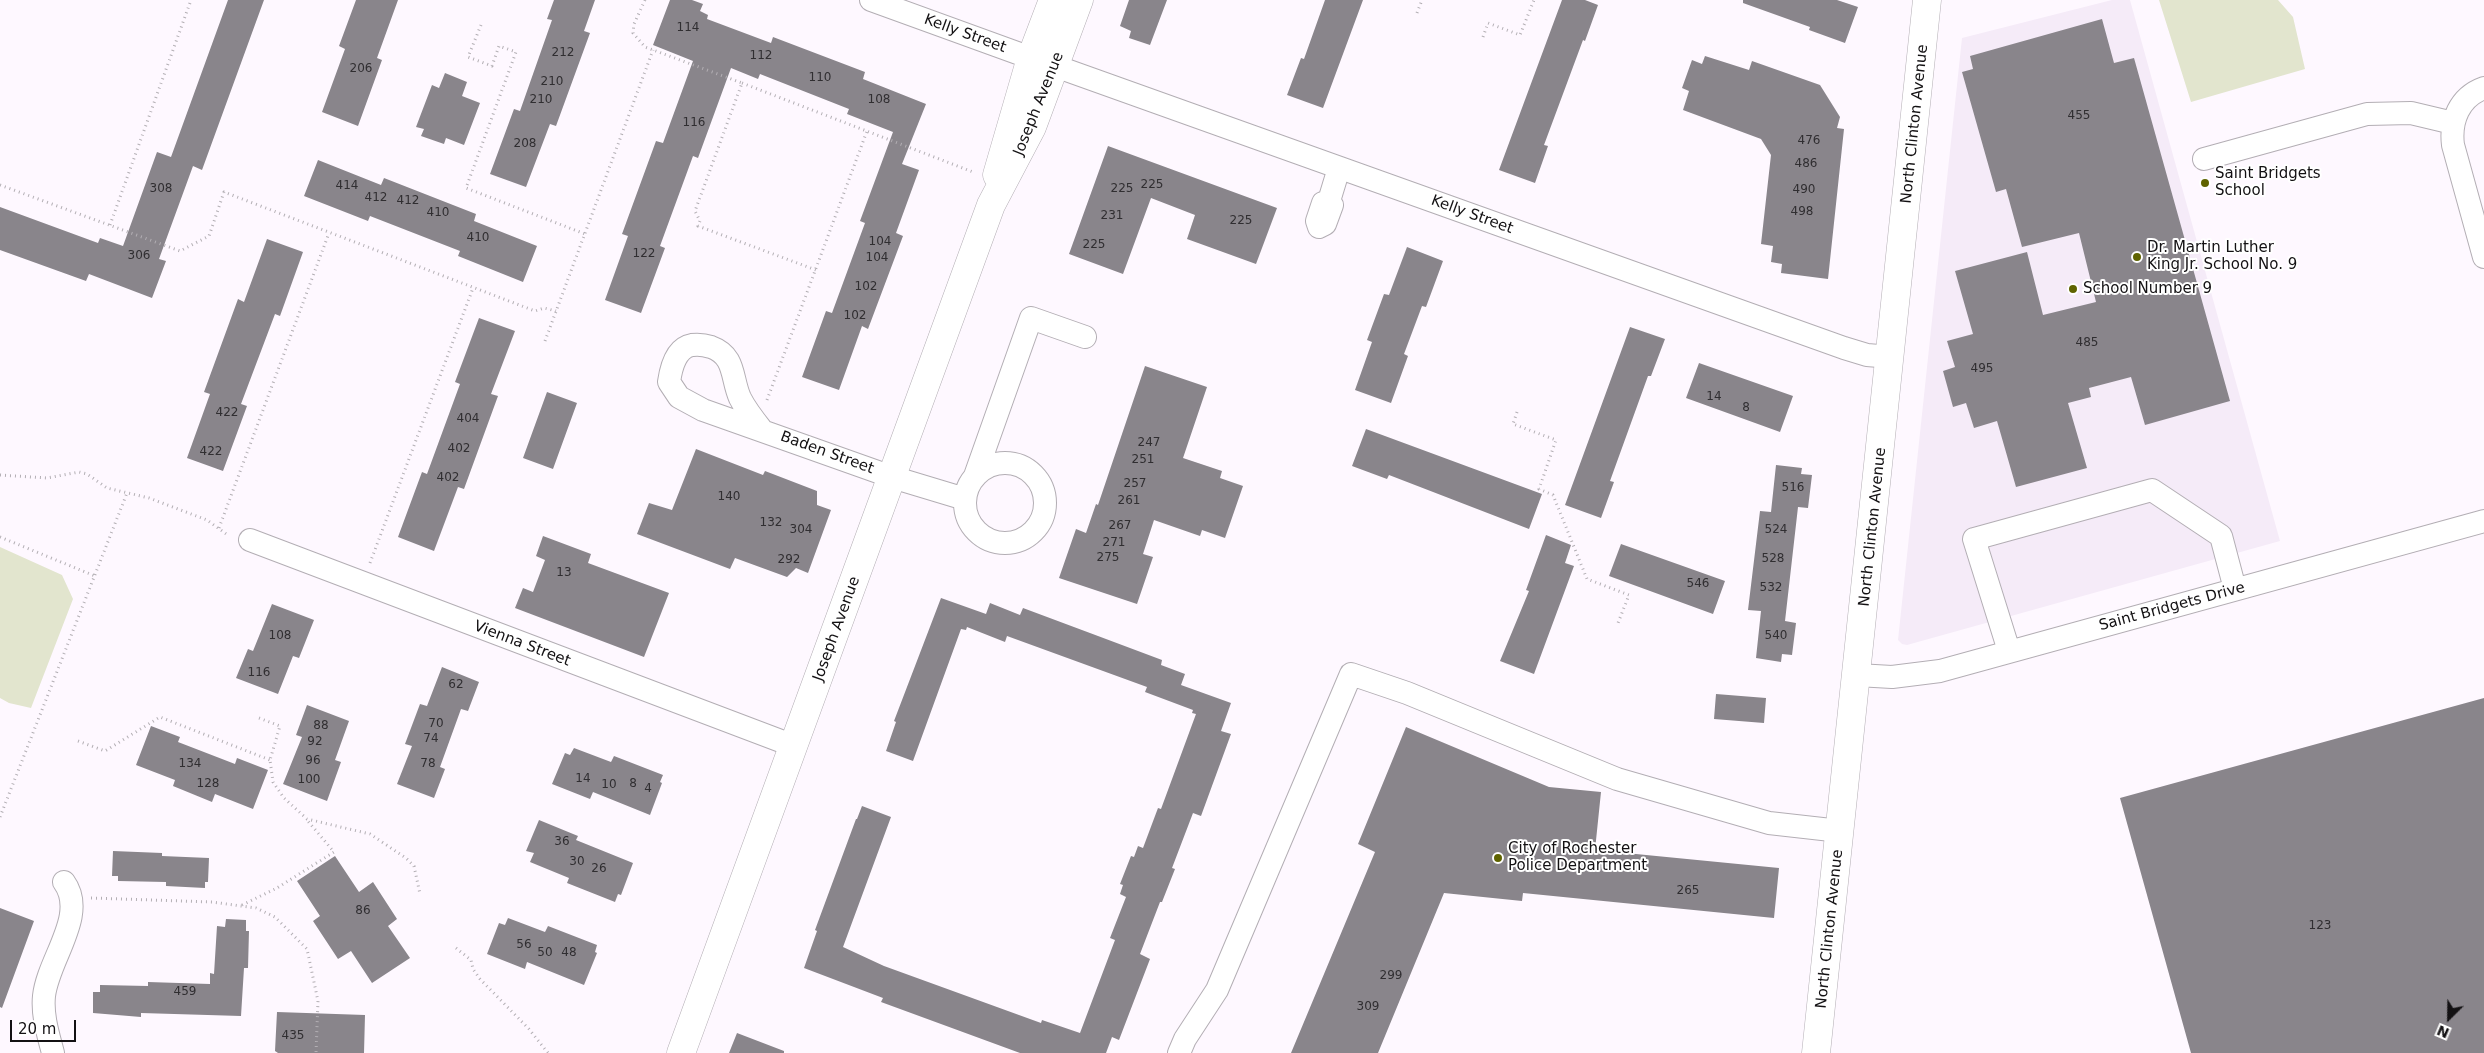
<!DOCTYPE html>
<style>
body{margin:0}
#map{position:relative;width:2484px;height:1053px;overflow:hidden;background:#fef8ff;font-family:"DejaVu Sans",sans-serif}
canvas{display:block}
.north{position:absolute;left:2424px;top:993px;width:50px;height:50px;-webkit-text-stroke:4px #fff;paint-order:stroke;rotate:203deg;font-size:14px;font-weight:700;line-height:20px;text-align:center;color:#131113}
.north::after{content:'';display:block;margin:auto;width:18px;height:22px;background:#131113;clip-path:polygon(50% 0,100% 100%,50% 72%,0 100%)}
.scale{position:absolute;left:10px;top:1020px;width:66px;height:22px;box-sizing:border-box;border:2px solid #131113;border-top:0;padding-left:6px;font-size:15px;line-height:18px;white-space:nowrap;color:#131113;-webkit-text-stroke:4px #fff;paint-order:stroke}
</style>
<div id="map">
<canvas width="2484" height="1053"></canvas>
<div class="north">N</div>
<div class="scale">20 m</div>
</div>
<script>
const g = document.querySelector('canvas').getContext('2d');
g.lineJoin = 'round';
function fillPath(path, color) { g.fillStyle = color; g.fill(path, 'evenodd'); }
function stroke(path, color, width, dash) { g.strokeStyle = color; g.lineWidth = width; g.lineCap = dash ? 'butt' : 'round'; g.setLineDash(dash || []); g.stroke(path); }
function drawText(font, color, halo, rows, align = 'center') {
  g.font = font + ' "DejaVu Sans",sans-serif'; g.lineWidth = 4; g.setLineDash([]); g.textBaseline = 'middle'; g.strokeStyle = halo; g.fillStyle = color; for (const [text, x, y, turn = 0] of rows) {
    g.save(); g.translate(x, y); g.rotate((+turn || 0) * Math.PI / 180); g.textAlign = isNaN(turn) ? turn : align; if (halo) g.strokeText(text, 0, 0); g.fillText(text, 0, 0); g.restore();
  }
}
fillPath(new Path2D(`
 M 2112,0 L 2130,0 L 2280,541 L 1907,645 L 1902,644 L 1898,640 L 1962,38 Z`), '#f5ebf8');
fillPath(new Path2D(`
 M 2159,0 L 2278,0 L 2293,17 L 2305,69 L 2191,102 Z
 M 0,547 L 62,575 L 73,599 L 31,708 L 9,703 L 0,698 Z`), '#e2e5ce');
fillPath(new Path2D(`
 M 228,0 L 264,0 L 202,170 L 193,166 L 159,259 L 166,261 L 152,298 L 89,274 L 86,281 L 0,250 L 0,207 L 98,243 L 100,238 L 123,246 L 157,152 L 171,157 Z
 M 356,0 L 398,0 L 377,58 L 382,60 L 358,126 L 322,112 L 345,49 L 339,46 Z
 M 554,0 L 595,0 L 584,31 L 590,33 L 556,126 L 550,124 L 526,187 L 490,174 L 514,109 L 520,111 L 552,20 L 547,19 Z
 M 670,0 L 692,0 L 703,4 L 700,11 L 708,15 L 707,19 L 771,43 L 773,37 L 865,72 L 863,79 L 926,104 L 902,164 L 919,170 L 896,233 L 903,236 L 868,329 L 862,326 L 839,390 L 802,377 L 826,311 L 832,313 L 865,223 L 860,221 L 893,132 L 847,114 L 849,109 L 760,74 L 758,79 L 731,68 L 698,158 L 693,156 L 660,246 L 665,248 L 641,313 L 605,300 L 628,236 L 622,234 L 656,141 L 663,143 L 693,61 L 653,45 Z
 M 1129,0 L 1167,0 L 1150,45 L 1129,38 L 1131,31 L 1120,26 Z
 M 1325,0 L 1363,0 L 1323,108 L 1287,95 L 1301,58 L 1304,59 Z
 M 1562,0 L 1585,0 L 1598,5 L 1585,41 L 1583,40 L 1544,145 L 1548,146 L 1535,183 L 1499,170 Z
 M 1743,0 L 1837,0 L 1858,7 L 1845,43 L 1809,30 L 1810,27 L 1743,3 Z
 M 2102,19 L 2114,63 L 2134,58 L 2230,401 L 2145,425 L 2131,377 L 2089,388 L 2091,397 L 2068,403 L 2087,468 L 2016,487 L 1997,421 L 1974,428 L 1966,403 L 1953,407 L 1943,371 L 1955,367 L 1947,341 L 1973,334 L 1955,271 L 2027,252 L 2043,315 L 2096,302 L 2079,233 L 2022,247 L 2006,189 L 1996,192 L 1962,72 L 1973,69 L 1970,56 Z
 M 1705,56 L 1749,70 L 1752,61 L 1820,85 L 1840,117 L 1837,128 L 1844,129 L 1828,279 L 1781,273 L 1782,264 L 1771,262 L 1773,246 L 1761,244 L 1771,155 L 1761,139 L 1683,110 L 1689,91 L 1682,88 L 1692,60 L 1702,64 Z
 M 445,73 L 467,82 L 462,96 L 480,103 L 464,145 L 446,138 L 444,144 L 421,136 L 424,129 L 416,127 L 432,85 L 439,88 Z
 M 1108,146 L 1277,208 L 1256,264 L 1187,239 L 1195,215 L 1151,198 L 1123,274 L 1069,254 Z
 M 318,160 L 381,185 L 384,178 L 476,214 L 474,221 L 537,246 L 523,282 L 458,256 L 460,251 L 370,216 L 368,221 L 304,196 Z
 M 267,239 L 303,252 L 280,316 L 275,314 L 241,404 L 247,406 L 223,471 L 187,458 L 210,394 L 204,392 L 238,299 L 244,302 Z
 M 1407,247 L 1443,261 L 1426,307 L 1422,306 L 1404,354 L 1408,356 L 1391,403 L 1355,390 L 1372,342 L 1367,340 L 1384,294 L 1389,295 Z
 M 479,318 L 515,331 L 491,394 L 498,396 L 464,489 L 458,487 L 434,551 L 398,537 L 422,472 L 427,474 L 460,384 L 455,382 Z
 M 1630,327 L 1665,339 L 1651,376 L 1648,376 L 1610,481 L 1614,482 L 1601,518 L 1565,505 Z
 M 1699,363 L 1793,396 L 1780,432 L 1686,398 Z
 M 1145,366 L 1207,387 L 1183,458 L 1222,471 L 1220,478 L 1243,486 L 1225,538 L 1202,530 L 1200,536 L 1154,520 L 1143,554 L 1153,557 L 1137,604 L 1059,578 L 1076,529 L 1086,533 L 1096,504 L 1098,505 Z
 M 547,392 L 577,403 L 553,469 L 523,458 Z
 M 1366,429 L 1542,494 L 1529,529 L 1389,475 L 1387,479 L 1352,466 Z
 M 696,449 L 763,475 L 765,471 L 817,491 L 817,505 L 831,510 L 808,573 L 796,568 L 787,577 L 735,558 L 730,569 L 637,534 L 649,503 L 672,510 Z
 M 1776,465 L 1802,468 L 1801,474 L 1812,475 L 1808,508 L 1798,507 L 1785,621 L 1796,623 L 1792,655 L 1782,654 L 1781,662 L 1756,658 L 1761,611 L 1748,610 L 1760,511 L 1771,512 Z
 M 1546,535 L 1571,545 L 1565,563 L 1574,566 L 1534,674 L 1500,661 L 1529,591 L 1526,590 Z
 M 543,536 L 591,554 L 588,563 L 669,593 L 644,657 L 515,608 L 523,588 L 533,592 L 545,560 L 536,556 Z
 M 1621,544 L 1725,581 L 1713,614 L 1609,576 Z
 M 941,598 L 986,614 L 990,603 L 1020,615 L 1023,608 L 1098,636 L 1162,660 L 1161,665 L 1185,674 L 1181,685 L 1231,703 L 1221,731 L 1231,734 L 1201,816 L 1193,813 L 1172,868 L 1175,869 L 1162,902 L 1160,902 L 1140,954 L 1150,959 L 1119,1040 L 1112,1037 L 1106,1053 L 1020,1053 L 881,1002 L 883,998 L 804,968 L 817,931 L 815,930 L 856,819 L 857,819 L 862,806 L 891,817 L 843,947 L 884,966 L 1041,1023 L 1042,1020 L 1080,1033 L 1115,940 L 1110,938 L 1126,897 L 1120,894 L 1123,885 L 1120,884 L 1131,856 L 1134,857 L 1138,846 L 1143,848 L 1158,808 L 1161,809 L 1196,714 L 1192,713 L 1193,710 L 1145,692 L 1147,687 L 1007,636 L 1005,642 L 967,627 L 966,630 L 961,629 L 913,761 L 886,751 L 896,722 L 894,721 Z
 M 272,604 L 314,620 L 299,658 L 293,656 L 278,694 L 236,678 L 248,649 L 253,651 Z
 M 442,667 L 479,682 L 468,711 L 461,709 L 440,767 L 445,769 L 434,798 L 397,784 L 412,746 L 405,744 L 420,704 L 427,706 Z
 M 1716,694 L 1766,698 L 1764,723 L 1714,719 Z
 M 2484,698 L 2484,1053 L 2191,1053 L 2120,798 Z
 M 307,705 L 349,721 L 335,760 L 341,762 L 327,801 L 283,784 L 302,737 L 296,735 Z
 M 151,726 L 180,737 L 178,742 L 235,764 L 237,758 L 268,770 L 253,809 L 215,794 L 212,802 L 173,786 L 175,780 L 136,765 Z
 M 1406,727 L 1549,787 L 1601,792 L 1595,850 L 1779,868 L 1774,918 L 1523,893 L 1522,901 L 1444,893 L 1378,1053 L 1291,1053 L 1375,852 L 1358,844 Z
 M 574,748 L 611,762 L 614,756 L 663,775 L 660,782 L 662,783 L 650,815 L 593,792 L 590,799 L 552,784 L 565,753 L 570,755 Z
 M 539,820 L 578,836 L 576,840 L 633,863 L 621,895 L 618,894 L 615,902 L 567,883 L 569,878 L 530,862 L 534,853 L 526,851 Z
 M 113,851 L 162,853 L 162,856 L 209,858 L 208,882 L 205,882 L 205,888 L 166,886 L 166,882 L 118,881 L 118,876 L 112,876 Z
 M 335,856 L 359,892 L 373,882 L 397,919 L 388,926 L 410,958 L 372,983 L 351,951 L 338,959 L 313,921 L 320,916 L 297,881 Z
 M 0,908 L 34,921 L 2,1008 L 0,1007 Z
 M 508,918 L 545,932 L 548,926 L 597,945 L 595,952 L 597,953 L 584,985 L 527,962 L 525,969 L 487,954 L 499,923 L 505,925 Z
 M 226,919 L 246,920 L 246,931 L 249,931 L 248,968 L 244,968 L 241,1016 L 141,1013 L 141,1017 L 93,1013 L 93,992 L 100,992 L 100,985 L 148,986 L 148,982 L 210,984 L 210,973 L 214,974 L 217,926 L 225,927 Z
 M 277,1012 L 365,1015 L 364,1053 L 278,1053 L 275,1051 Z
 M 737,1033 L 784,1051 L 784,1053 L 729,1053 Z`), '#89858b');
const minor = new Path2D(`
 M 871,0 L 1031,58
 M 1055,66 L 1844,348 L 1867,355 L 1891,357
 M 2484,88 C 2459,97 2450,121 2453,145 L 2484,257
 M 2204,159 L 2367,114 L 2411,113 L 2453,123
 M 1329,201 L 1323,203 L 1317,221 L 1319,227 L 1325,224 L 1332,205 L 1329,201 L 1339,168
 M 762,430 C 754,420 746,410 740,398 C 731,378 736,356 711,347 C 705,345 699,344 692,345 C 676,348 671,368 669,382 L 679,397 L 703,410 L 892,477 L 965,499
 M965 503a40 40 0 1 1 80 0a40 40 0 1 1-80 0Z
 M 975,476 L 1031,318 L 1085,337
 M 250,540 L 794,746
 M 2009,651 L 1974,539 L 2152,490 L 2221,536 L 2235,589
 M 1857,675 L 1892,677 L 1940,671 L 2484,521
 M 53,1053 C 48,1034 42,1015 44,996 C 48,959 88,915 64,882
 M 1179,1053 L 1185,1039 L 1217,990 L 1351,674 L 1407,693 L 1617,779 L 1769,823 L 1840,831`);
const major = new Path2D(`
 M 997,175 L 1031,58 L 1053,0
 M 681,1053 L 991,205 L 1032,127 L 1079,0
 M 1816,1053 L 1927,0`);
stroke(minor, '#b3aeb4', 24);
stroke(major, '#b3aeb4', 29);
stroke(new Path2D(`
 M 645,0 L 634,24 L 633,33 L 645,47 L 742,83 L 695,211 L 700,221 L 698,226 L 816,270
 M 1417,13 L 1422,0
 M 481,25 L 468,57 L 492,66 L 499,46 L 516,52 L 466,188 L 585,234
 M 1483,37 L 1488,23 L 1520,35 L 1534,0
 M 742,83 L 973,172
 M 0,185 L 180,251 L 209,236 L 224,192 L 535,311 L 544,308 L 556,311
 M 110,225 L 191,0
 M 545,341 L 653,50
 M 767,400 L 867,131
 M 1517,412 L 1513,424 L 1556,440 L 1539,489 L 1553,495 L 1587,579 L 1629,595 L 1618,623
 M 0,475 L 47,478 L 79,472 L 87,474 L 107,488 L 149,498 L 207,520 L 229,536
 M 219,528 L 329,233
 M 0,537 L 95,576
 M 370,563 L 473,288
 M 259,718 L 280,726 L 270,760 L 273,782 L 284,798 L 307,819 L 370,834 L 406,858 L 414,866 L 420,894
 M 78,741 L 105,751 L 160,717 L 270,760
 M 0,817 L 127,493
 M 91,898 L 212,902 L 256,908 L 275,917 L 307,949 L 318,1001 L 316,1053
 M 242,905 L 277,888 L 334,852 L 307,820
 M 456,948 L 471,960 L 473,969 L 480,979 L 529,1029 L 548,1053`), '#b3afb4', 3, [1, 4]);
stroke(minor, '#fff', 22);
stroke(major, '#fff', 28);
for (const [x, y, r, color] of [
 [2205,183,5,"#5f6300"],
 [2137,257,5,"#5f6300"],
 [2073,289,5,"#5f6300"],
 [1498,858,5,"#5f6300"]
]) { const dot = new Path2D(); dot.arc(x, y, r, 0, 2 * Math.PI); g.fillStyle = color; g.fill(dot); stroke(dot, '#fff', 2); }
drawText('12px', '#302e31', null, [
 ["114",688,28],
 ["212",563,53],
 ["112",761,56],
 ["206",361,69],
 ["110",820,78],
 ["210",552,82],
 ["210",541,100],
 ["108",879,100],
 ["455",2079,116],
 ["116",694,123],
 ["476",1809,141],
 ["208",525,144],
 ["486",1806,164],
 ["225",1152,185],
 ["414",347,186],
 ["308",161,189],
 ["225",1122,189],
 ["490",1804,190],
 ["412",376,198],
 ["412",408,201],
 ["498",1802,212],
 ["410",438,213],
 ["231",1112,216],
 ["225",1241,221],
 ["410",478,238],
 ["104",880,242],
 ["225",1094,245],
 ["122",644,254],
 ["306",139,256],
 ["104",877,258],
 ["102",866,287],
 ["102",855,316],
 ["485",2087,343],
 ["495",1982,369],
 ["14",1714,397],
 ["8",1746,408],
 ["422",227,413],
 ["404",468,419],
 ["247",1149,443],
 ["402",459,449],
 ["422",211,452],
 ["251",1143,460],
 ["402",448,478],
 ["257",1135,484],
 ["516",1793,488],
 ["140",729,497],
 ["261",1129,501],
 ["132",771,523],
 ["267",1120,526],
 ["304",801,530],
 ["524",1776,530],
 ["271",1114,543],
 ["275",1108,558],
 ["528",1773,559],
 ["292",789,560],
 ["13",564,573],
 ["546",1698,584],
 ["532",1771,588],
 ["108",280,636],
 ["540",1776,636],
 ["116",259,673],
 ["62",456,685],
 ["70",436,724],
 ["88",321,726],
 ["74",431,739],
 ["92",315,742],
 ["96",313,761],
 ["134",190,764],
 ["78",428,764],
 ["14",583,779],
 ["100",309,780],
 ["128",208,784],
 ["8",633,784],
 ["10",609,785],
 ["4",648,789],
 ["36",562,842],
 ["30",577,862],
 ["26",599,869],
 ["265",1688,891],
 ["86",363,911],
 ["123",2320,926],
 ["56",524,945],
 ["50",545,953],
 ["48",569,953],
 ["299",1391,976],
 ["459",185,992],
 ["309",1368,1007],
 ["435",293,1036]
]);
drawText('15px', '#131113', '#fff', [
 ["Kelly Street",965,34,20],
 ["Joseph Avenue",1039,104,-68],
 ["North Clinton Avenue",1915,124,-84],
 ["Kelly Street",1472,215,20],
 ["Baden Street",827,453,20],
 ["North Clinton Avenue",1873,527,-84],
 ["Saint Bridgets Drive",2172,607,-15],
 ["Joseph Avenue",837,629,-70],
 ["Vienna Street",522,644,21],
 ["North Clinton Avenue",1830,929,-84]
]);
drawText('15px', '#131113', '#fff', [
 ["Saint Bridgets",2215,174],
 ["School",2215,191],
 ["Dr. Martin Luther",2147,248],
 ["King Jr. School No. 9",2147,265],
 ["School Number 9",2083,289],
 ["City of Rochester",1508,849],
 ["Police Department",1508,866]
], 'left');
</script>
